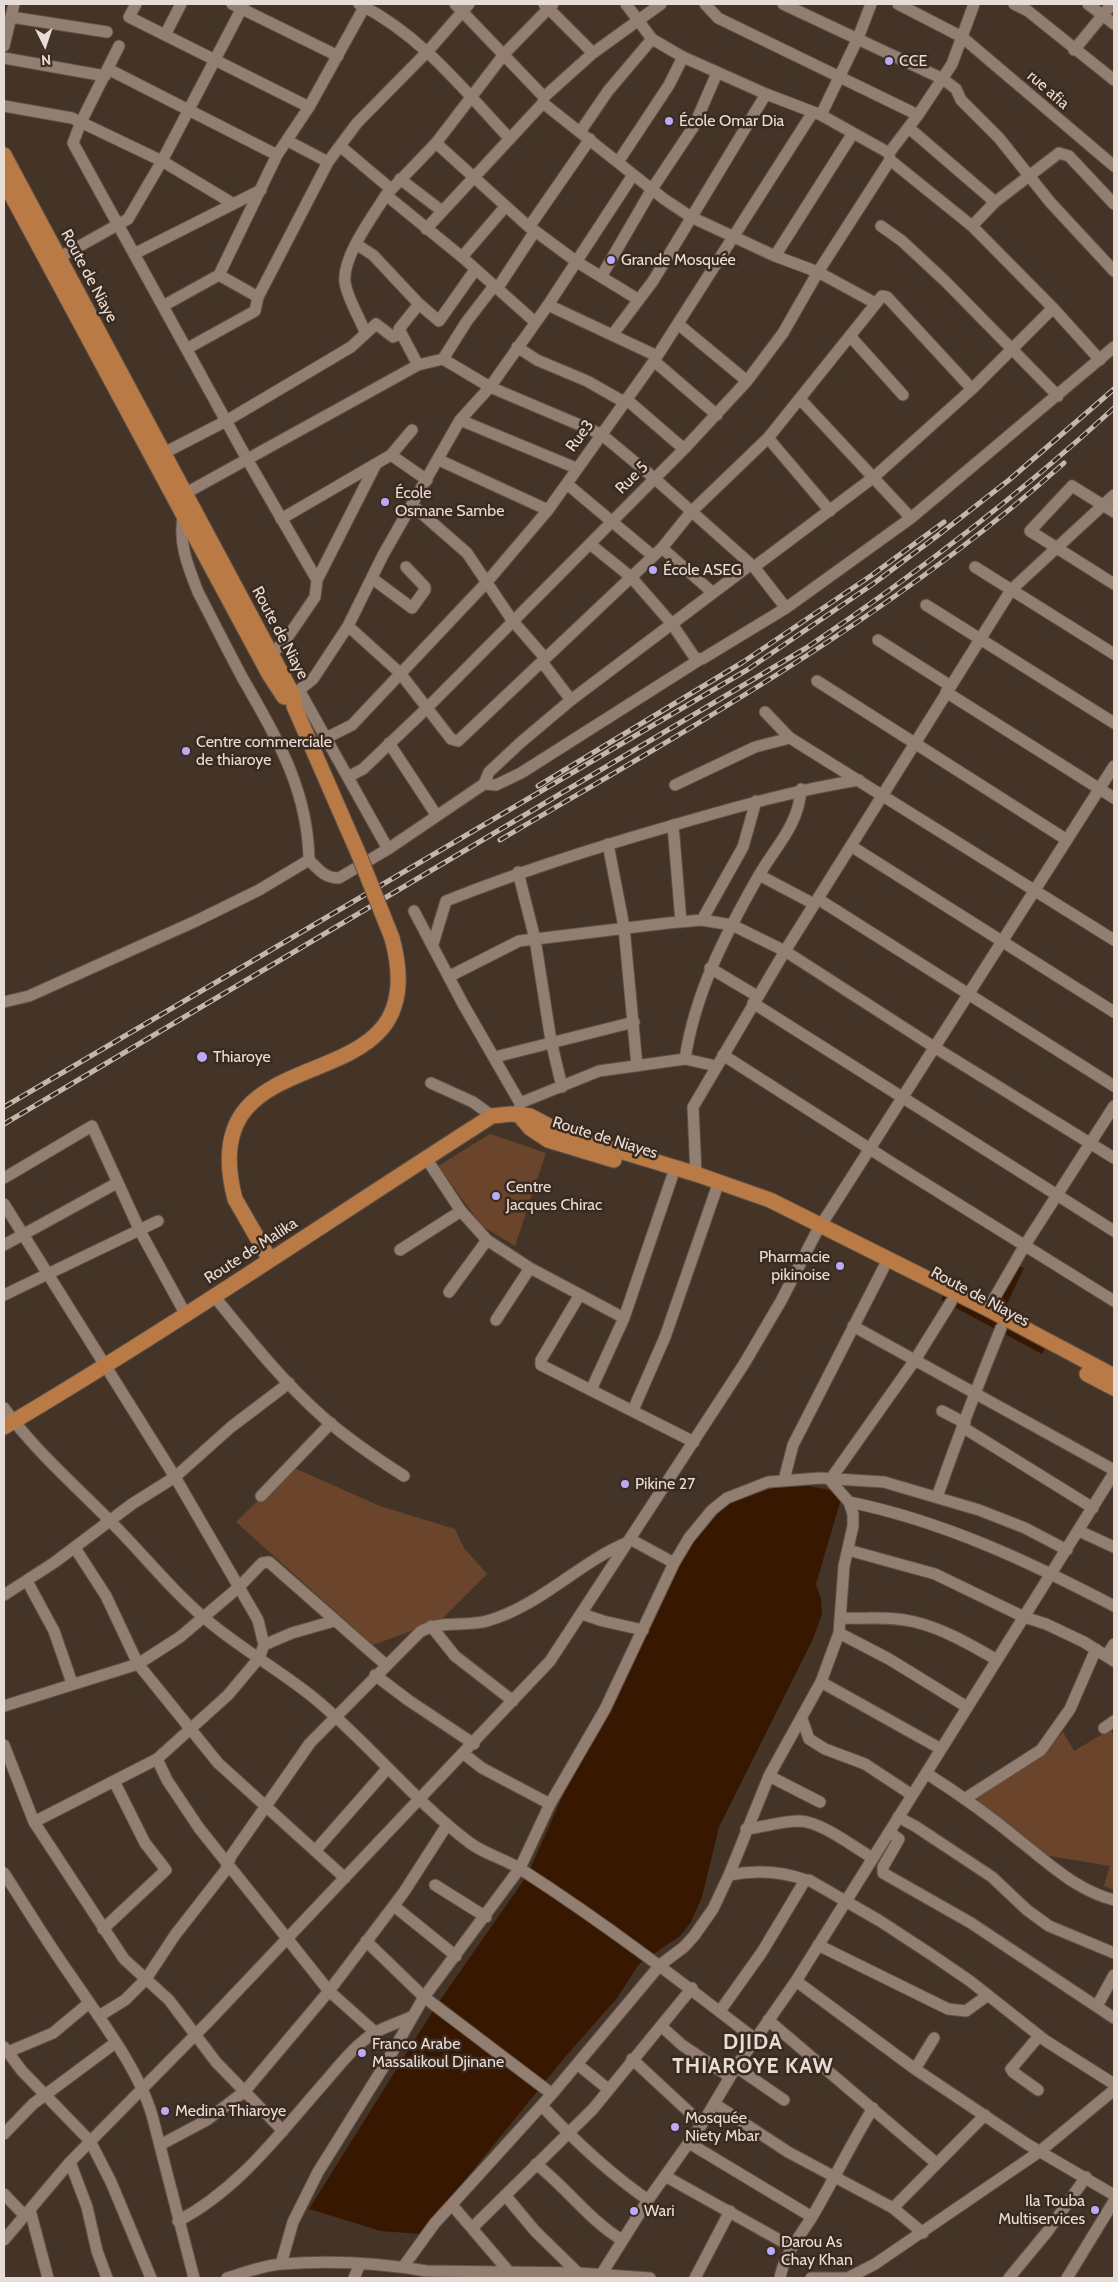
<!DOCTYPE html>
<meta charset="utf-8">
<style>
body{margin:0}
#map{position:relative;width:1118px;height:2282px;overflow:hidden;background:#443428;font-family:Cabin,sans-serif}
canvas{display:block}
.frame{position:absolute;inset:0;border:5px solid #e8ddd6;pointer-events:none}
.north{position:absolute;left:20px;top:20px;width:50px;height:50px;-webkit-text-stroke:4px #3a2a1f;paint-order:stroke;rotate:176deg;font-size:14px;font-weight:700;line-height:20px;text-align:center;color:#e8ddd6}
.north::after{content:'';display:block;margin:auto;width:18px;height:22px;background:#e8ddd6;clip-path:polygon(50% 0,100% 100%,50% 72%,0 100%)}
</style>
<div id="map">
<canvas width="1118" height="2282"></canvas>
<div class="frame"></div>
<div class="north">N</div>
</div>
<script>
const g = document.querySelector('canvas').getContext('2d');
g.lineJoin = 'round';
function fillPath(path, color) { g.fillStyle = color; g.fill(path, 'evenodd'); }
function stroke(path, color, width, dash) { g.strokeStyle = color; g.lineWidth = width; g.lineCap = dash ? 'butt' : 'round'; g.setLineDash(dash || []); g.stroke(path); }
function drawText(font, color, halo, rows, align = 'center') {
  g.font = font + ' Cabin,sans-serif'; g.lineWidth = 5; g.setLineDash([]); g.textBaseline = 'middle'; g.strokeStyle = halo; g.fillStyle = color; for (const [text, x, y, turn = 0] of rows) {
    g.save(); g.translate(x, y); g.rotate((+turn || 0) * Math.PI / 180); g.textAlign = isNaN(turn) ? turn : align; if (halo) g.strokeText(text, 0, 0); g.fillText(text, 0, 0); g.restore();
  }
}
fillPath(new Path2D(`
 M 490,1134 L 546,1153 L 515,1246 L 482,1226 L 438,1166 Z
 M 292,1467 L 380,1506 L 455,1529 L 464,1548 L 487,1574 L 441,1620 L 373,1645 L 236,1522 Z
 M 1111,1729 L 1114,1738 L 1114,1890 L 1104,1886 L 1110,1866 L 1044,1855 L 983,1810 L 975,1795 L 1041,1756 L 1063,1732 L 1074,1751 Z`), '#6a452b');
fillPath(new Path2D(`
 M 1013,1264 L 1024,1268 L 1004,1310 L 1052,1333 L 1042,1354 L 941,1300 L 950,1279 L 989,1299 Z
 M 809,1486 L 830,1490 L 841,1499 L 816,1584 L 821,1599 L 822,1614 L 813,1639 L 719,1827 L 702,1897 L 691,1922 L 680,1936 L 639,1964 L 617,1998 L 566,2056 L 421,2234 L 381,2231 L 309,2209 L 436,2006 L 528,1874 L 563,1795 L 628,1673 L 689,1547 L 705,1524 L 728,1502 L 773,1488 Z`), '#381700');
const minor = new Path2D(`
 M 136,4 L 129,17 L 309,107
 M 232,4 L 338,56
 M 359,4 C 421,35 463,89 510,139
 M 455,4 L 544,97 L 543,103 L 664,199 L 691,217 L 775,256 L 818,272 L 875,303
 M 544,4 L 593,53
 M 626,4 L 652,39 L 683,57 L 766,94 L 821,115 L 889,153 L 890,160 L 972,226 L 1053,308 L 1100,360
 M 705,4 L 718,18 L 918,115
 M 783,4 L 943,79 L 956,89 L 961,100 L 999,138 L 1050,202 L 1114,271
 M 898,4 L 962,37 L 1114,166
 M 1014,4 L 1028,11 L 1114,80
 M 1088,4 L 1114,24
 M 11,17 L 107,32
 M 165,35 L 181,4
 M 4,46 L 14,4
 M 119,46 L 81,122 L 73,143 L 247,459 L 317,580
 M 1074,50 L 1112,4
 M 4,58 L 105,76
 M 108,69 L 277,155
 M 544,97 L 593,53 L 661,4
 M 4,106 L 72,118 L 162,161 L 232,203
 M 821,115 L 858,38 L 871,4
 M 909,128 L 995,202
 M 580,132 L 608,91 L 652,39
 M 288,141 L 328,162
 M 436,143 L 529,227
 M 340,146 L 391,189
 M 889,153 L 918,115 L 952,64 L 974,4
 M 618,162 L 669,85 L 683,57
 M 400,179 L 442,211
 M 881,226 L 902,241 L 945,281 L 1058,396
 M 972,226 L 995,202 L 1059,153 L 1069,156 L 1114,204
 M 426,229 L 543,103
 M 535,231 L 577,262 L 639,300
 M 356,244 L 373,255 L 419,304 L 439,321 L 475,270
 M 134,254 L 261,190
 M 775,256 L 853,133
 M 60,257 L 128,219 L 162,161 L 244,4
 M 462,257 L 505,207
 M 219,275 L 258,297
 M 601,277 L 652,189 L 694,126 L 717,73
 M 497,289 L 535,231 L 529,227 L 590,139
 M 548,305 L 657,356
 M 163,306 L 219,275 L 277,155 L 309,107 L 366,4
 M 535,322 L 462,257 L 386,195 L 436,143 L 505,53 L 553,4
 M 678,324 L 747,381
 M 365,332 C 359,316 347,298 345,282 C 342,257 373,216 386,195
 M 613,334 L 653,281 L 766,94
 M 850,336 L 903,395
 M 517,347 L 537,360 L 587,381 L 624,402
 M 188,348 L 255,311 L 258,297 L 328,162 L 357,123 L 428,51 L 469,4
 M 443,359 L 467,321 L 494,286
 M 654,361 L 717,415
 M 418,365 L 399,329 L 419,304
 M 626,399 L 684,449
 M 800,399 L 911,518
 M 460,420 L 576,468
 M 768,438 L 830,511
 M 164,453 L 226,421 L 351,347 L 376,324 L 393,337 L 400,334
 M 391,455 L 412,430
 M 439,460 L 548,510
 M 567,484 L 653,556
 M 186,493 L 418,365 L 443,359 L 490,387 L 601,434 L 654,478 L 754,567 L 786,608
 M 412,505 L 467,553 L 512,620 L 545,658
 M 1114,512 L 1072,486 L 1030,531 L 1114,584
 M 281,519 L 391,455 L 427,480
 M 590,544 L 631,577 L 672,624 L 695,658 L 702,659 L 786,608 L 911,518 L 1114,347
 M 662,548 L 713,593
 M 754,567 L 874,477 L 972,389 L 1053,308
 M 975,567 L 1114,654
 M 373,579 L 412,608 L 425,590 L 425,587 L 406,567
 M 926,605 L 1114,723
 M 348,626 L 400,673 L 451,739 L 458,741 L 662,548 L 691,512 L 768,438 L 882,296 L 887,297 L 972,389
 M 878,640 L 949,685
 M 272,654 L 287,638 L 315,597 L 317,580 L 376,464
 M 542,662 L 571,700
 M 817,681 L 1067,840
 M 299,690 L 388,849
 M 946,692 L 1114,798
 M 293,695 L 313,679 L 348,626 L 383,555 L 460,420 L 490,387 L 548,305 L 633,175
 M 765,712 L 790,738 L 1114,940
 M 326,738 L 352,725 L 486,583 L 548,510 L 654,361 L 813,112
 M 389,743 L 437,816
 M 348,777 L 363,769 L 427,708 L 684,449 L 747,381 L 783,333 L 818,272 L 890,160
 M 484,784 L 496,785 L 521,773 L 699,660
 M 675,785 L 755,747 L 790,738
 M 673,825 L 681,922
 M 608,844 L 624,927 L 637,1066
 M 851,846 L 1114,1012
 M 309,860 C 319,870 325,878 339,878 L 388,849 L 484,784 L 489,772 L 520,743 L 571,700 L 750,565
 M 518,872 L 535,939 L 551,1041 L 562,1087
 M 759,875 L 814,904
 M 818,899 L 1114,1086
 M 414,911 L 463,1004 L 520,1103 L 519,1115
 M 702,920 L 743,847 L 756,801
 M 433,944 L 446,901 C 521,871 597,847 674,825 C 736,807 796,790 859,780
 M 710,968 L 757,996
 M 450,976 L 519,941 L 668,923 L 702,920 L 732,925 L 785,951 L 934,1047 L 1114,1158
 M 4,1002 L 29,996 L 196,921 L 259,890 L 309,860 C 308,789 276,737 242,677 C 227,649 213,621 198,592 C 188,567 177,540 184,513
 M 753,1003 L 1114,1231
 M 723,1055 L 892,1163 L 1114,1301
 M 495,1057 L 634,1022
 M 685,1059 C 695,993 725,935 758,877 C 775,847 799,825 801,789
 M 431,1083 L 473,1102 L 492,1116
 M 520,1103 L 599,1071 L 685,1059 L 716,1066
 M 426,1158 L 461,1211 L 487,1240 L 530,1268 L 624,1318
 M 696,1174 L 693,1107 L 785,951 L 1011,590 L 1114,495
 M 4,1178 L 92,1126 L 140,1231 L 186,1315
 M 4,1204 L 175,1477 L 258,1620 L 264,1645
 M 4,1245 L 117,1183
 M 400,1250 L 461,1211
 M 449,1292 L 487,1240
 M 4,1295 L 158,1221
 M 214,1296 C 248,1338 283,1382 324,1418 C 349,1440 376,1458 404,1476
 M 579,1296 L 541,1360 L 541,1365 L 694,1442
 M 988,1309 L 1025,1245 L 1114,1106
 M 496,1320 L 530,1268
 M 853,1326 L 1114,1470
 M 591,1390 L 624,1318 L 672,1177
 M 4,1408 C 35,1451 75,1485 112,1523 C 146,1557 176,1596 213,1625 C 245,1651 282,1672 314,1698 C 369,1743 412,1799 470,1843 C 486,1855 506,1859 522,1870 C 603,1922 679,1980 755,2039
 M 633,1410 L 665,1337 L 716,1190
 M 942,1411 L 965,1423
 M 964,1428 L 1093,1508
 M 784,1480 L 793,1445 L 884,1267
 M 261,1496 L 331,1423
 M 937,1497 C 957,1440 978,1384 1001,1328
 M 849,1502 C 943,1521 1030,1562 1114,1606
 M 1079,1531 L 1114,1547
 M 630,1539 L 674,1563
 M 75,1548 L 106,1596 L 138,1664 L 218,1763 L 345,1878
 M 848,1550 L 935,1574 L 1024,1617 L 1046,1624 L 1084,1642 L 1114,1661
 M 27,1581 L 54,1631 L 72,1683
 M 4,1595 L 55,1562 L 132,1504 L 175,1477 L 231,1427 L 289,1383
 M 582,1614 L 603,1621 L 643,1630
 M 841,1618 C 865,1619 892,1616 915,1622 C 944,1629 971,1645 997,1660
 M 431,1626 L 455,1656 L 513,1701
 M 839,1633 L 889,1659 L 967,1707
 M 1107,1655 L 1114,1644
 M 375,1675 L 408,1700 L 474,1744
 M 821,1682 L 941,1749
 M 4,1706 L 138,1664 L 180,1637 L 239,1587 L 262,1563 L 269,1562 L 386,1665
 M 802,1719 L 809,1739 L 825,1749 L 865,1764 L 912,1795
 M 1104,1728 L 1114,1721
 M 4,1745 L 34,1822 L 124,1959 L 169,2000 L 216,2062 L 283,2131
 M 464,1754 L 482,1768 L 550,1804
 M 157,1759 L 167,1780 L 199,1828 L 329,1991 L 375,2032
 M 926,1773 C 959,1794 990,1816 1020,1841 C 1051,1865 1076,1890 1114,1900
 M 769,1776 L 820,1802
 M 966,1798 L 1041,1750 L 1070,1709 L 1096,1649
 M 898,1817 L 915,1826 L 992,1877 L 1027,1910 L 1049,1926 L 1114,1953
 M 34,1822 L 157,1759 L 228,1695 L 259,1658 L 264,1645 L 292,1633 L 334,1621
 M 746,1829 C 764,1827 782,1821 800,1821 C 822,1822 853,1847 873,1858
 M 889,1832 L 899,1839 L 883,1867 L 883,1873 L 971,1923 L 1114,2018
 M 315,1851 L 387,1769
 M 4,1873 C 26,1907 47,1942 71,1976 C 98,2016 138,2068 152,2115 L 194,2278
 M 729,1875 C 755,1870 781,1871 806,1880
 M 435,1885 L 486,1917
 M 394,1906 L 456,1956
 M 103,1929 L 166,1870 L 145,1843 L 114,1781
 M 366,1941 L 424,1997 L 552,2094
 M 818,1945 L 948,2009 L 966,2011 L 988,1995
 M 796,1981 L 915,2069 L 1027,2144 L 1114,2195
 M 1097,2006 L 1114,1975
 M 720,2011 L 762,1952 L 804,1882 L 809,1880 L 880,1921 L 929,1953 L 970,1981 L 1046,2041 L 1114,2084
 M 99,2016 L 125,2000 L 146,1979 L 175,1935 L 225,1871 L 231,1856 L 310,1743 L 420,1632 C 439,1620 466,1627 487,1621 C 540,1606 578,1563 628,1542
 M 768,2020 L 936,2163
 M 661,2026 L 682,2045 L 730,2077
 M 4,2047 L 22,2071 L 90,2141 L 111,2182 L 151,2278
 M 8,2052 L 53,2033 L 89,2003
 M 632,2059 L 702,2124
 M 577,2064 L 608,2089
 M 736,2067 L 784,2100
 M 915,2069 L 934,2038
 M 1038,2090 L 1013,2072 L 1011,2069 L 1039,2036
 M 715,2104 L 788,2152 L 893,2208 L 923,2233
 M 542,2106 C 574,2140 609,2173 648,2200
 M 4,2134 L 33,2104 L 115,2043
 M 689,2143 L 812,2217
 M 160,2145 L 207,2120 L 245,2091 L 329,1991 L 404,1892 L 447,1825
 M 70,2162 L 87,2207 L 97,2251 L 107,2278
 M 536,2164 C 567,2188 588,2219 622,2240
 M 665,2176 L 792,2247
 M 4,2194 L 25,2216
 M 505,2195 L 535,2231 L 578,2273
 M 452,2205 L 510,2273
 M 893,2208 L 985,2115
 M 30,2210 L 48,2278
 M 178,2221 C 238,2190 280,2133 324,2083 C 339,2066 356,2043 376,2032 C 387,2026 400,2022 411,2017
 M 472,2228 L 593,2109 L 692,1988
 M 4,2240 L 70,2162 L 209,2021 L 550,1661 L 744,1364 L 781,1301 L 816,1233 L 1114,766
 M 281,2264 L 293,2222 L 318,2172 L 386,2063 L 424,1997 L 520,1868 L 550,1804 L 605,1709 L 674,1563 L 689,1538 L 712,1510 L 727,1498 L 768,1482 L 820,1478 L 884,1482 L 979,1510 L 1025,1528 L 1067,1550
 M 403,2267 L 435,2223 L 552,2094 L 660,1965 L 684,1947 L 694,1936 L 713,1909 L 729,1875 L 769,1776 L 821,1682 L 839,1633 L 844,1566 L 853,1526 L 853,1514 L 849,1502 L 830,1480 L 915,1360 L 951,1302
 M 227,2278 C 244,2273 264,2265 282,2264 C 330,2260 380,2263 427,2271 L 578,2273 L 650,2278
 M 354,2278 L 360,2264
 M 599,2278 L 648,2200 L 702,2124 L 736,2067 L 796,1981 L 1114,1473
 M 695,2278 L 730,2211
 M 780,2278 C 784,2255 800,2236 812,2217 C 833,2181 851,2144 873,2108
 M 811,2278 L 854,2278
 M 848,2278 L 875,2264 L 1039,2152 L 1114,2090
 M 1009,2278 L 1047,2232 L 1086,2177
 M 1067,2278 L 1114,2201`);
const major = new Path2D(`
 M 4,155 L 293,695 L 294,706 L 359,855
 M 4,181 L 269,674 L 284,697
 M 519,1115 L 530,1128 L 548,1140 L 614,1160
 M 270,1260 L 235,1199 C 188,1021 441,1116 392,938
 M 1087,1374 L 1114,1388
 M 4,1427 C 170,1329 329,1220 492,1116 L 511,1114 L 530,1116 L 564,1134 L 696,1174 L 770,1200 L 988,1309 L 1114,1376`);
stroke(minor, '#5f5147', 13);
stroke(major, '#5f5147', 17);
stroke(minor, '#937f72', 11);
stroke(major, '#b97a46', 15);
const rail = new Path2D(`
 M 538,786 L 743,662 L 872,575 L 944,522
 M 500,840 C 695,725 894,615 1064,463
 M 4,1107 L 747,670 L 873,584 L 941,533 L 1009,480 L 1114,389
 M 4,1124 L 806,648 C 915,575 1018,496 1114,408`);
stroke(rail, '#c2b6ae', 5);
stroke(rail, '#3a2a1f', 3, [9]);
const majorBridge = new Path2D(`
 M 359,855 L 392,938`);
stroke(majorBridge, '#5f5147', 17, []);
stroke(majorBridge, '#b97a46', 15);
for (const [x, y, r, color] of [
 [889,61,5,"#bbaaf6"],
 [669,121,5,"#bbaaf6"],
 [611,260,5,"#bbaaf6"],
 [385,502,5,"#bbaaf6"],
 [653,570,5,"#bbaaf6"],
 [186,751,5,"#bbaaf6"],
 [202,1057,6,"#bbaaf6"],
 [496,1196,5,"#bbaaf6"],
 [840,1266,5,"#bbaaf6"],
 [625,1484,5,"#bbaaf6"],
 [362,2053,5,"#bbaaf6"],
 [165,2111,5,"#bbaaf6"],
 [675,2127,5,"#bbaaf6"],
 [1095,2210,5,"#bbaaf6"],
 [634,2211,5,"#bbaaf6"],
 [771,2251,5,"#bbaaf6"]
]) { const dot = new Path2D(); dot.arc(x, y, r, 0, 2 * Math.PI); g.fillStyle = color; g.fill(dot); stroke(dot, '#3a2a1f', 2); }
drawText('16px', '#e8ddd6', '#3a2a1f', [
 ["CCE",899,61],
 ["École Omar Dia",679,121],
 ["Grande Mosquée",621,260],
 ["École",395,493],
 ["Osmane Sambe",395,511],
 ["École ASEG",663,570],
 ["Centre commerciale",196,742],
 ["de thiaroye",196,760],
 ["Thiaroye",213,1057],
 ["Centre",506,1187],
 ["Jacques Chirac",506,1205],
 ["Pharmacie",830,1257,"right"],
 ["pikinoise",830,1275,"right"],
 ["Pikine 27",635,1484],
 ["Franco Arabe",372,2044],
 ["Massalikoul Djinane",372,2062],
 ["Medina Thiaroye",175,2111],
 ["Mosquée",685,2118],
 ["Niety Mbar",685,2136],
 ["Ila Touba",1085,2201,"right"],
 ["Multiservices",1085,2219,"right"],
 ["Wari",644,2211],
 ["Darou As",781,2242],
 ["Chay Khan",781,2260]
], 'left');
drawText('16px', '#e8ddd6', '#3a2a1f', [
 ["rue afia",1048,90,41],
 ["Route de Niaye",89,276,62],
 ["Rue3",580,436,-54],
 ["Rue 5",632,478,-45],
 ["Route de Niaye",280,633,62],
 ["Route de Niayes",605,1138,17],
 ["Route de Malika",251,1251,-33],
 ["Route de Niayes",980,1297,28]
]);
g.letterSpacing = '1px';
drawText('bold 21px', '#e8ddd6', '#3a2a1f', [
 ["DJIDA",753,2043],
 ["THIAROYE KAW",753,2067]
]);
g.letterSpacing = '0px';
</script>
